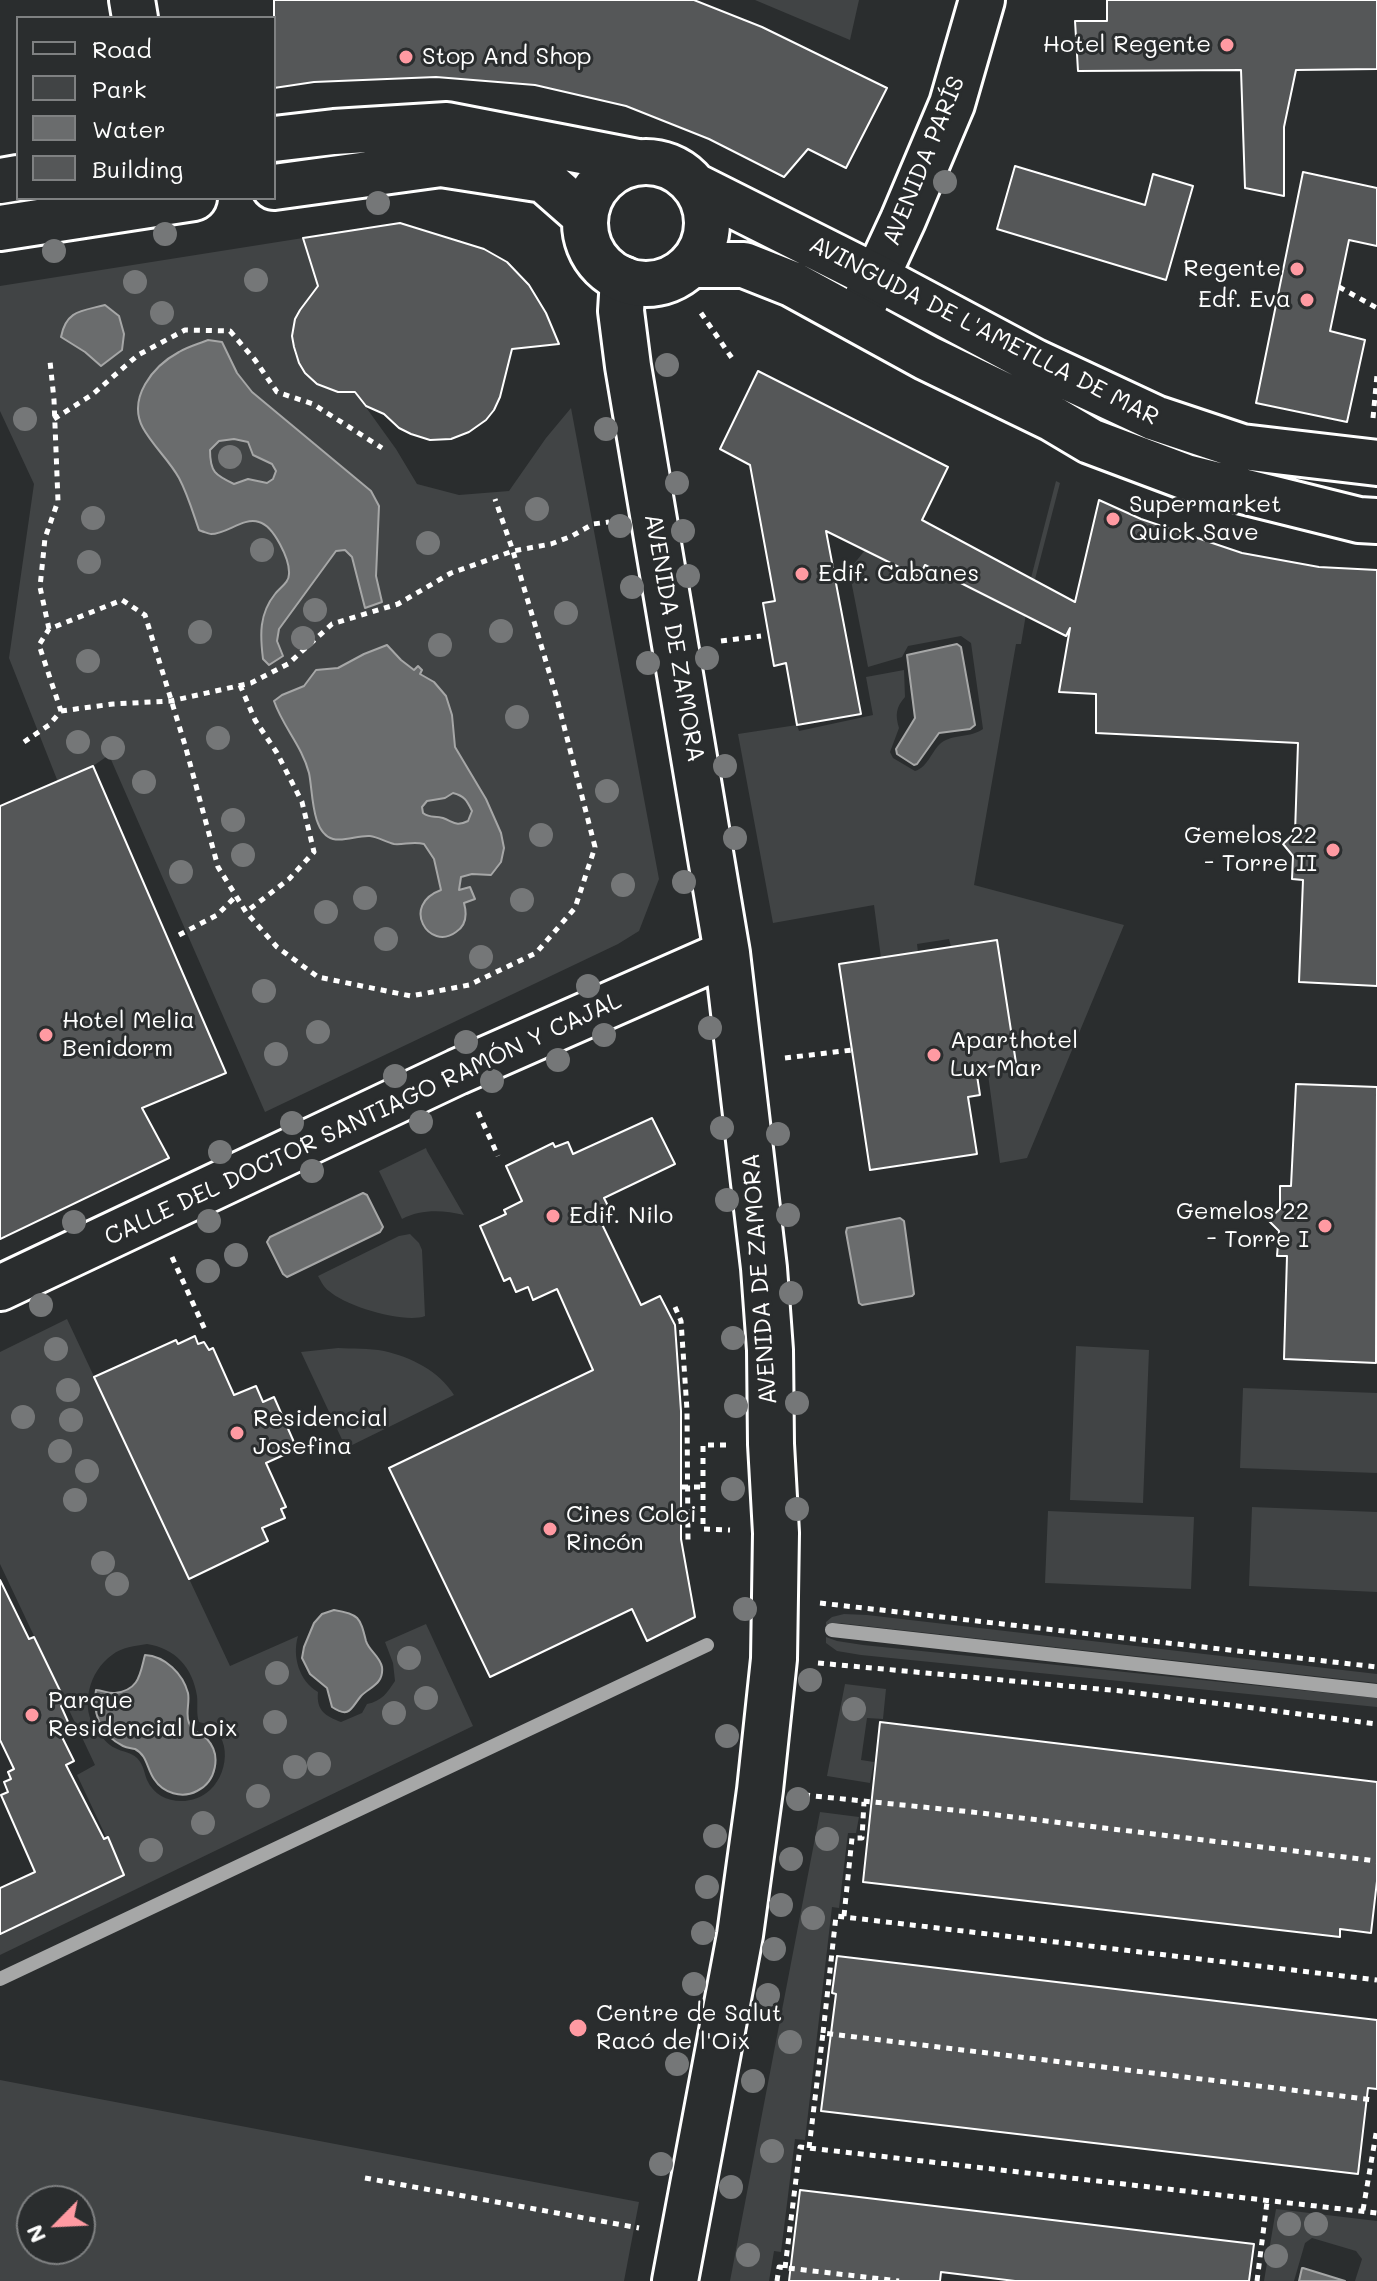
<!DOCTYPE html>
<meta charset="utf-8">
<style>
body{margin:0}
#map{position:relative;width:1377px;height:2281px;overflow:hidden;background:#2a2d2e;font-family:Mali,sans-serif}
canvas{display:block}
.legend{position:absolute;left:16px;top:16px;width:260px;height:184px;box-sizing:border-box;background:#2a2d2e;border:2px solid #7f8182;margin:0;padding:10px 14px;list-style:none;font-size:24px;color:#fff}
.legend li{display:flex;align-items:center;gap:16px;height:40px}
.legend b{width:40px;border:2px solid #7f8182}
.north{position:absolute;left:16px;top:2185px;width:80px;height:80px;box-sizing:border-box;background:#2a2d2e;border:2px solid #7f8182;border-radius:50%;rotate:246deg;font-size:22px;font-weight:700;line-height:32px;text-align:center;color:#fff}
.north::after{content:'';display:block;margin:auto;width:28px;height:36px;background:#ff9aa2;clip-path:polygon(50% 0,100% 100%,50% 72%,0 100%)}
</style>
<div id="map">
<canvas width="1377" height="2281"></canvas>
<ul class="legend">
<li><b style="height:10px;background:#2a2d2e"></b>Road</li>
<li><b style="height:22px;background:#414445"></b>Park</li>
<li><b style="height:22px;background:#6a6c6d"></b>Water</li>
<li><b style="height:22px;background:#555758"></b>Building</li>
</ul>
<div class="north">N</div>
</div>
<script>
const g = document.querySelector('canvas').getContext('2d');
g.lineJoin = 'round';
function fillPath(path, color) { g.fillStyle = color; g.fill(path, 'evenodd'); }
function stroke(path, color, width, dash) { g.strokeStyle = color; g.lineWidth = width; g.lineCap = dash ? 'butt' : 'round'; g.setLineDash(dash || []); g.stroke(path); }
function drawText(font, color, halo, rows, align = 'center') {
  g.font = font + ' Mali,sans-serif'; g.lineWidth = 6; g.setLineDash([]); g.textBaseline = 'middle'; g.strokeStyle = halo; g.fillStyle = color; for (const [text, x, y, turn = 0] of rows) {
    g.save(); g.translate(x, y); g.rotate((+turn || 0) * Math.PI / 180); g.textAlign = isNaN(turn) ? turn : align; if (halo) g.strokeText(text, 0, 0); g.fillText(text, 0, 0); g.restore();
  }
}
fillPath(new Path2D(`
 M 755,0 L 859,0 L 850,40 Z
 M 303,238 L 319,289 C 268,329 295,390 355,392 L 396,449 L 417,484 L 459,495 L 509,491 L 546,438 L 571,408 L 659,879 L 639,931 L 618,944 L 265,1112 L 109,755 L 93,766 L 58,782 L 9,658 L 34,484 L 0,411 L 0,286 Z
 M 1056,481 L 1060,483 L 1026,614 L 1021,644 L 1016,644 L 974,885 L 1124,925 L 1027,1158 L 1000,1163 L 987,1067 L 1016,1062 L 997,940 L 951,947 L 949,939 L 917,944 L 918,952 L 881,958 L 874,905 L 773,923 L 738,734 L 797,725 L 799,731 L 873,715 L 866,677 L 904,670 L 905,697 C 896,707 895,715 899,728 L 890,752 L 893,758 L 915,771 C 928,767 931,752 941,743 C 952,734 971,738 983,729 L 971,643 L 961,636 L 908,646 L 902,657 L 868,667 L 849,570 L 874,539 L 1022,613 Z
 M 426,1148 L 427,1151 L 464,1215 C 443,1210 421,1209 402,1219 L 379,1171 Z
 M 410,1234 L 419,1243 L 422,1250 L 425,1316 C 405,1324 345,1306 329,1291 C 324,1288 321,1281 318,1276 L 399,1236 Z
 M 67,1319 L 230,1666 L 298,1636 C 292,1656 299,1681 318,1692 C 316,1711 326,1716 341,1722 L 362,1713 L 367,1704 C 382,1701 387,1693 395,1681 L 393,1663 L 385,1642 L 426,1624 L 473,1726 L 0,1955 L 0,1934 L 124,1875 L 77,1775 L 95,1765 L 0,1564 L 0,1352 ZM 147,1644 C 175,1648 193,1668 197,1696 C 198,1705 196,1714 199,1722 C 232,1728 231,1771 210,1790 C 192,1807 158,1805 147,1780 C 144,1773 144,1765 137,1758 C 131,1752 122,1752 115,1748 C 108,1745 102,1737 97,1731 C 79,1708 89,1671 112,1655 C 122,1647 135,1646 147,1644 Z
 M 1076,1346 L 1149,1350 L 1143,1503 L 1070,1500 Z
 M 338,1348 C 352,1349 369,1348 384,1351 C 411,1357 439,1371 454,1395 L 346,1448 L 301,1352 Z
 M 1243,1388 L 1377,1393 L 1377,1473 L 1240,1468 Z
 M 1252,1507 L 1377,1512 L 1377,1592 L 1249,1586 Z
 M 1048,1511 L 1194,1517 L 1191,1589 L 1045,1583 Z
 M 844,1614 L 867,1615 L 1377,1674 L 1377,1683 L 839,1623 L 826,1626 L 826,1622 L 832,1617 Z
 M 826,1637 L 837,1641 L 863,1645 L 1377,1698 L 1377,1707 L 861,1655 L 837,1651 L 826,1643 Z
 M 845,1684 L 886,1689 L 883,1719 L 867,1718 L 861,1760 L 874,1762 L 870,1783 L 827,1776 Z
 M 820,1812 L 859,1817 L 856,1833 L 848,1833 L 839,1908 L 832,1907 L 805,2140 L 795,2139 L 781,2252 L 774,2251 L 769,2281 L 730,2281 Z
 M 0,2080 L 639,2202 L 624,2281 L 0,2281 ZM 32,2201 L 80,2201 L 80,2249 L 32,2249 Z
 M 1276,2209 L 1377,2221 L 1377,2281 L 1355,2281 L 1362,2259 L 1356,2251 L 1312,2238 L 1305,2243 L 1294,2281 L 1264,2281 Z`), '#414445');
const water = new Path2D(`
 M 105,305 L 119,316 L 124,334 L 122,350 L 101,366 L 85,352 L 61,337 C 66,310 82,311 105,305 Z
 M 208,340 L 222,342 L 237,373 L 252,392 L 371,491 L 379,506 L 376,576 L 382,602 L 365,608 L 352,557 L 345,550 L 336,551 L 279,629 L 277,641 L 283,656 L 269,665 L 263,659 C 260,635 259,614 275,594 C 280,587 289,583 289,574 C 290,560 274,526 259,522 C 243,517 227,534 211,534 C 210,534 201,531 199,530 C 193,513 188,495 179,478 C 169,460 153,446 143,428 C 127,398 153,366 179,352 C 187,347 198,344 208,340 ZM 234,439 L 248,442 L 253,455 L 272,464 L 276,471 L 273,479 L 267,483 L 248,479 L 234,484 C 215,475 210,472 210,450 L 219,441 Z
 M 957,644 L 961,647 L 975,725 L 970,729 L 939,733 L 917,764 L 914,765 L 897,754 L 896,749 L 915,718 L 907,655 Z
 M 387,645 L 401,660 L 414,670 L 418,666 L 422,670 L 420,674 L 434,682 L 446,696 L 452,715 L 455,747 L 486,799 L 501,833 L 504,848 L 501,862 L 491,875 L 472,874 L 461,877 L 459,890 L 470,887 L 475,899 L 464,903 C 467,914 467,925 456,932 C 429,952 400,905 441,890 L 434,859 L 424,844 C 413,841 404,845 394,844 C 386,842 378,837 370,836 C 358,835 345,842 333,839 C 311,833 313,791 309,773 C 302,746 283,727 274,701 L 282,695 L 304,686 L 316,670 L 338,668 L 364,654 ZM 453,793 C 465,796 467,801 472,811 L 468,821 C 456,827 454,822 443,818 C 434,815 431,819 423,813 L 422,807 L 427,801 L 445,798 Z
 M 363,1193 L 367,1195 L 383,1227 L 380,1232 L 287,1277 L 283,1274 L 267,1242 L 270,1237 Z
 M 900,1218 L 904,1221 L 914,1294 L 912,1296 L 862,1305 L 859,1303 L 846,1232 L 847,1228 Z
 M 334,1610 C 359,1614 360,1617 366,1641 C 369,1651 380,1656 382,1667 C 384,1684 370,1687 361,1696 C 351,1708 350,1719 332,1707 L 327,1688 L 310,1674 L 302,1658 L 304,1647 L 314,1623 L 322,1614 Z
 M 145,1655 C 165,1656 183,1674 188,1693 C 190,1703 185,1714 189,1723 C 192,1732 201,1733 207,1739 C 222,1755 216,1782 197,1791 C 182,1799 163,1793 154,1779 C 147,1769 147,1755 135,1749 C 131,1748 127,1748 123,1746 C 101,1735 92,1714 96,1690 C 103,1690 108,1694 115,1693 C 140,1690 140,1673 145,1655 Z
 M 1302,2268 L 1303,2268 L 1345,2281 L 1299,2281 Z`);
fillPath(water, '#6a6c6d');
stroke(water, '#a6a7a7', 2);
stroke(new Path2D(`
 M 832,1630 L 1377,1691
 M 0,1979 L 707,1645`), '#a6a7a7', 14);
const building = new Path2D(`
 M 274,0 L 694,0 L 762,27 L 887,88 L 846,168 L 808,149 L 784,177 L 709,139 L 626,106 L 535,85 L 436,77 L 314,82 L 274,88 Z
 M 1107,0 L 1377,0 L 1377,69 L 1296,70 L 1284,127 L 1284,196 L 1245,188 L 1241,70 L 1078,71 L 1075,21 L 1107,21 Z
 M 1015,166 L 1145,205 L 1153,174 L 1193,186 L 1166,280 L 997,229 Z
 M 1303,172 L 1377,188 L 1377,246 L 1349,240 L 1330,331 L 1365,340 L 1347,422 L 1256,403 Z
 M 400,223 L 484,249 L 507,262 L 529,285 L 546,313 L 559,344 L 512,349 L 500,397 L 494,410 L 486,420 L 469,432 L 451,439 L 430,440 L 411,434 L 399,428 L 384,414 L 366,406 L 355,392 L 338,392 L 317,384 L 305,373 L 299,363 L 294,347 L 292,336 L 295,319 L 300,310 L 318,286 L 303,238 Z
 M 758,371 L 948,467 L 922,520 L 1075,602 L 1099,500 L 1141,519 L 1242,553 L 1319,567 L 1377,570 L 1377,986 L 1299,982 L 1303,880 L 1292,879 L 1293,856 L 1283,844 L 1295,833 L 1298,743 L 1096,733 L 1096,694 L 1059,692 L 1070,628 L 1066,636 L 925,565 L 919,577 L 826,531 L 861,714 L 797,725 L 786,663 L 774,666 L 763,603 L 775,601 L 750,465 L 720,449 Z
 M 93,766 L 226,1073 L 142,1108 L 169,1158 L 0,1239 L 0,806 Z
 M 997,940 L 1016,1063 L 976,1069 L 980,1095 L 968,1097 L 977,1154 L 870,1170 L 839,964 Z
 M 1296,1084 L 1377,1087 L 1376,1363 L 1284,1359 L 1287,1256 L 1277,1256 L 1279,1231 L 1268,1220 L 1280,1209 L 1280,1186 L 1291,1186 Z
 M 652,1118 L 675,1164 L 604,1198 L 612,1214 L 600,1220 L 641,1305 L 660,1296 L 675,1325 L 681,1411 L 681,1539 L 695,1617 L 647,1641 L 632,1609 L 490,1677 L 389,1468 L 593,1370 L 557,1289 L 533,1300 L 528,1287 L 516,1292 L 510,1278 L 504,1281 L 480,1226 L 506,1214 L 504,1210 L 522,1201 L 506,1166 L 553,1143 L 555,1147 L 568,1142 L 573,1154 Z
 M 195,1336 L 198,1344 L 204,1342 L 209,1350 L 213,1348 L 234,1395 L 256,1386 L 263,1402 L 274,1397 L 297,1449 L 266,1463 L 286,1507 L 281,1509 L 285,1518 L 262,1528 L 268,1541 L 189,1579 L 94,1377 L 176,1340 L 178,1344 Z
 M 0,1580 L 29,1639 L 34,1637 L 66,1703 L 61,1706 L 69,1724 L 58,1729 L 74,1761 L 66,1765 L 104,1839 L 108,1837 L 124,1875 L 0,1934 L 0,1888 L 35,1872 L 1,1795 L 8,1792 L 4,1782 L 11,1779 L 8,1772 L 14,1769 L 0,1740 Z
 M 880,1722 L 1377,1782 L 1377,1881 L 1371,1933 L 1340,1929 L 1340,1937 L 863,1882 Z
 M 837,1956 L 1377,2020 L 1377,2089 L 1368,2088 L 1358,2174 L 821,2111 L 836,1994 L 832,1993 Z
 M 800,2190 L 1254,2244 L 1249,2281 L 1015,2281 L 941,2272 L 940,2281 L 789,2281 Z`);
fillPath(building, '#555758');
stroke(building, '#fff', 2);
const street = new Path2D(`
 M 132,0 L 135,18
 M 623,279 L 621,311 L 628,366 L 727,953 L 764,1268 L 770,1350 L 771,1444 L 776,1533 L 774,1659 L 760,1790 L 740,1935 L 675,2281
 M 857,319 L 903,220 L 952,104 L 982,0
 M 0,1288 L 457,1072 L 727,953`);
const secondary = new Path2D(`
 M 274,139 L 334,132 L 447,125 L 638,162
 M585 223a61 61 0 1 1 122 0a61 61 0 1 1-122 0Z
 M 0,181 L 18,178
 M 695,186 L 876,277 L 1035,362 L 1155,418 L 1242,447 L 1377,463
 M 274,187 L 441,164 L 544,180 L 585,216
 M 0,228 L 194,198
 M 690,265 L 744,265 L 792,284 L 927,358 L 1053,419 L 1090,441 L 1186,477 L 1359,520 L 1377,521`);
stroke(street, '#fff', 50);
stroke(secondary, '#fff', 50);
stroke(new Path2D(`
 M 1339,287 L 1377,308
 M 701,313 L 734,361
 M 1373,418 L 1377,375
 M 54,419 L 93,394 L 138,355 L 185,330 L 230,331 L 255,360 L 277,392 L 313,404 L 382,448
 M 49,629 L 40,587 L 45,538 L 58,501 L 54,400 L 50,361
 M 721,641 L 761,636
 M 240,685 L 255,720 L 277,753 L 302,802 L 314,852 L 289,879 L 246,912
 M 61,711 L 113,704 L 171,701 L 251,683 L 288,664 L 332,624 L 398,604 L 451,573 L 513,551 L 551,544 L 572,536 L 593,524 L 609,522
 M 24,742 L 49,725 L 61,711 L 39,645 L 49,629 L 122,600 L 145,615 L 185,745 L 218,867 L 246,912 L 277,947 L 318,977 L 411,996 L 469,985 L 536,953 L 575,908 L 595,847 L 556,695 L 513,551 L 495,499
 M 179,935 L 217,915 L 236,896
 M 785,1058 L 852,1050
 M 478,1112 L 498,1156
 M 172,1257 L 206,1332
 M 675,1307 L 681,1321 L 687,1410 L 688,1543
 M 726,1445 L 703,1445 L 703,1529 L 730,1530
 M 682,1487 L 702,1487
 M 820,1603 L 1377,1667
 M 818,1663 L 1121,1691 L 1377,1724
 M 804,1795 L 972,1812 L 1377,1861
 M 844,1916 L 852,1838 L 862,1838 L 864,1802
 M 823,2033 L 836,1916 L 1377,1980
 M 809,2148 L 823,2033 L 1374,2100
 M 365,2178 L 639,2228
 M 1363,2210 L 1377,2128
 M 785,2268 L 800,2147 L 1377,2213
 M 777,2281 L 779,2267 L 899,2281
 M 1257,2281 L 1267,2202`), '#fff', 5, [6, 6]);
stroke(street, '#2a2d2e', 44);
stroke(secondary, '#2a2d2e', 44);
g.fillStyle = '#757778';
for (const [x, y] of [
 [945,182],
 [378,203],
 [165,234],
 [54,251],
 [256,280],
 [135,282],
 [162,313],
 [667,365],
 [25,419],
 [606,429],
 [230,457],
 [677,483],
 [537,509],
 [93,518],
 [620,526],
 [683,531],
 [428,543],
 [262,550],
 [89,562],
 [688,576],
 [632,587],
 [315,610],
 [566,613],
 [501,631],
 [200,632],
 [303,638],
 [440,645],
 [707,658],
 [88,661],
 [648,663],
 [517,717],
 [218,738],
 [78,742],
 [113,748],
 [725,766],
 [144,782],
 [607,791],
 [233,820],
 [541,835],
 [735,838],
 [243,855],
 [181,872],
 [684,882],
 [623,885],
 [365,898],
 [522,900],
 [326,912],
 [386,939],
 [481,957],
 [588,986],
 [264,991],
 [710,1028],
 [318,1032],
 [604,1035],
 [466,1042],
 [276,1054],
 [558,1060],
 [395,1076],
 [492,1081],
 [421,1122],
 [292,1123],
 [722,1128],
 [778,1134],
 [220,1152],
 [312,1171],
 [727,1200],
 [788,1215],
 [209,1221],
 [74,1222],
 [236,1255],
 [208,1271],
 [791,1293],
 [41,1305],
 [733,1338],
 [56,1349],
 [68,1390],
 [797,1403],
 [736,1406],
 [23,1417],
 [71,1420],
 [60,1451],
 [87,1471],
 [733,1489],
 [75,1500],
 [797,1509],
 [103,1563],
 [117,1584],
 [745,1609],
 [409,1658],
 [277,1673],
 [810,1680],
 [426,1698],
 [854,1709],
 [394,1713],
 [275,1722],
 [727,1736],
 [319,1764],
 [295,1767],
 [258,1796],
 [798,1799],
 [203,1823],
 [715,1836],
 [827,1839],
 [151,1850],
 [791,1859],
 [707,1887],
 [781,1905],
 [813,1918],
 [703,1933],
 [774,1949],
 [694,1984],
 [768,1995],
 [790,2042],
 [677,2064],
 [753,2081],
 [772,2151],
 [661,2164],
 [731,2187],
 [1289,2224],
 [1316,2224],
 [748,2255],
 [1276,2256]
]) { g.beginPath(); g.arc(x, y, 12, 0, 2 * Math.PI); g.fill(); }
for (const [x, y, r, color] of [
 [1227,45,8,"#ff9aa2"],
 [406,57,8,"#ff9aa2"],
 [1297,269,8,"#ff9aa2"],
 [1307,300,8,"#ff9aa2"],
 [1113,519,8,"#ff9aa2"],
 [802,574,8,"#ff9aa2"],
 [1333,850,8,"#ff9aa2"],
 [46,1035,8,"#ff9aa2"],
 [934,1055,8,"#ff9aa2"],
 [553,1216,8,"#ff9aa2"],
 [1325,1226,8,"#ff9aa2"],
 [237,1433,8,"#ff9aa2"],
 [550,1529,8,"#ff9aa2"],
 [32,1715,8,"#ff9aa2"],
 [578,2028,10,"#ff9aa2"]
]) { const dot = new Path2D(); dot.arc(x, y, r, 0, 2 * Math.PI); g.fillStyle = color; g.fill(dot); stroke(dot, '#2a2d2e', 3); }
drawText('24px', '#fff', '#2a2d2e', [
 ["Hotel Regente",1211,45,"right"],
 ["Stop And Shop",422,57],
 ["Regente",1281,269,"right"],
 ["Edf. Eva",1291,300,"right"],
 ["Supermarket",1129,505],
 ["Quick Save",1129,533],
 ["Edif. Cabanes",818,574],
 ["Gemelos 22",1317,836,"right"],
 ["- Torre II",1317,864,"right"],
 ["Hotel Melia",62,1021],
 ["Benidorm",62,1049],
 ["Aparthotel",950,1041],
 ["Lux Mar",950,1069],
 ["Gemelos 22",1309,1212,"right"],
 ["- Torre I",1309,1240,"right"],
 ["Edif. Nilo",569,1216],
 ["Residencial",253,1419],
 ["Josefina",253,1447],
 ["Cines Colci",566,1515],
 ["Rincón",566,1543],
 ["Parque",48,1701],
 ["Residencial Loix",48,1729],
 ["Centre de Salut",596,2014],
 ["Racó de l'Oix",596,2042]
], 'left');
drawText('24px', '#fff', '#2a2d2e', [
 ["AVENIDA PARÍS",924,161,-68],
 ["AVINGUDA DE L'AMETLLA DE MAR",984,331,27],
 ["AVENIDA DE ZAMORA",674,638,80],
 ["CALLE DEL DOCTOR SANTIAGO RAMÓN Y CAJAL",363,1119,-25],
 ["AVENIDA DE ZAMORA",760,1279,-94]
]);
</script>
